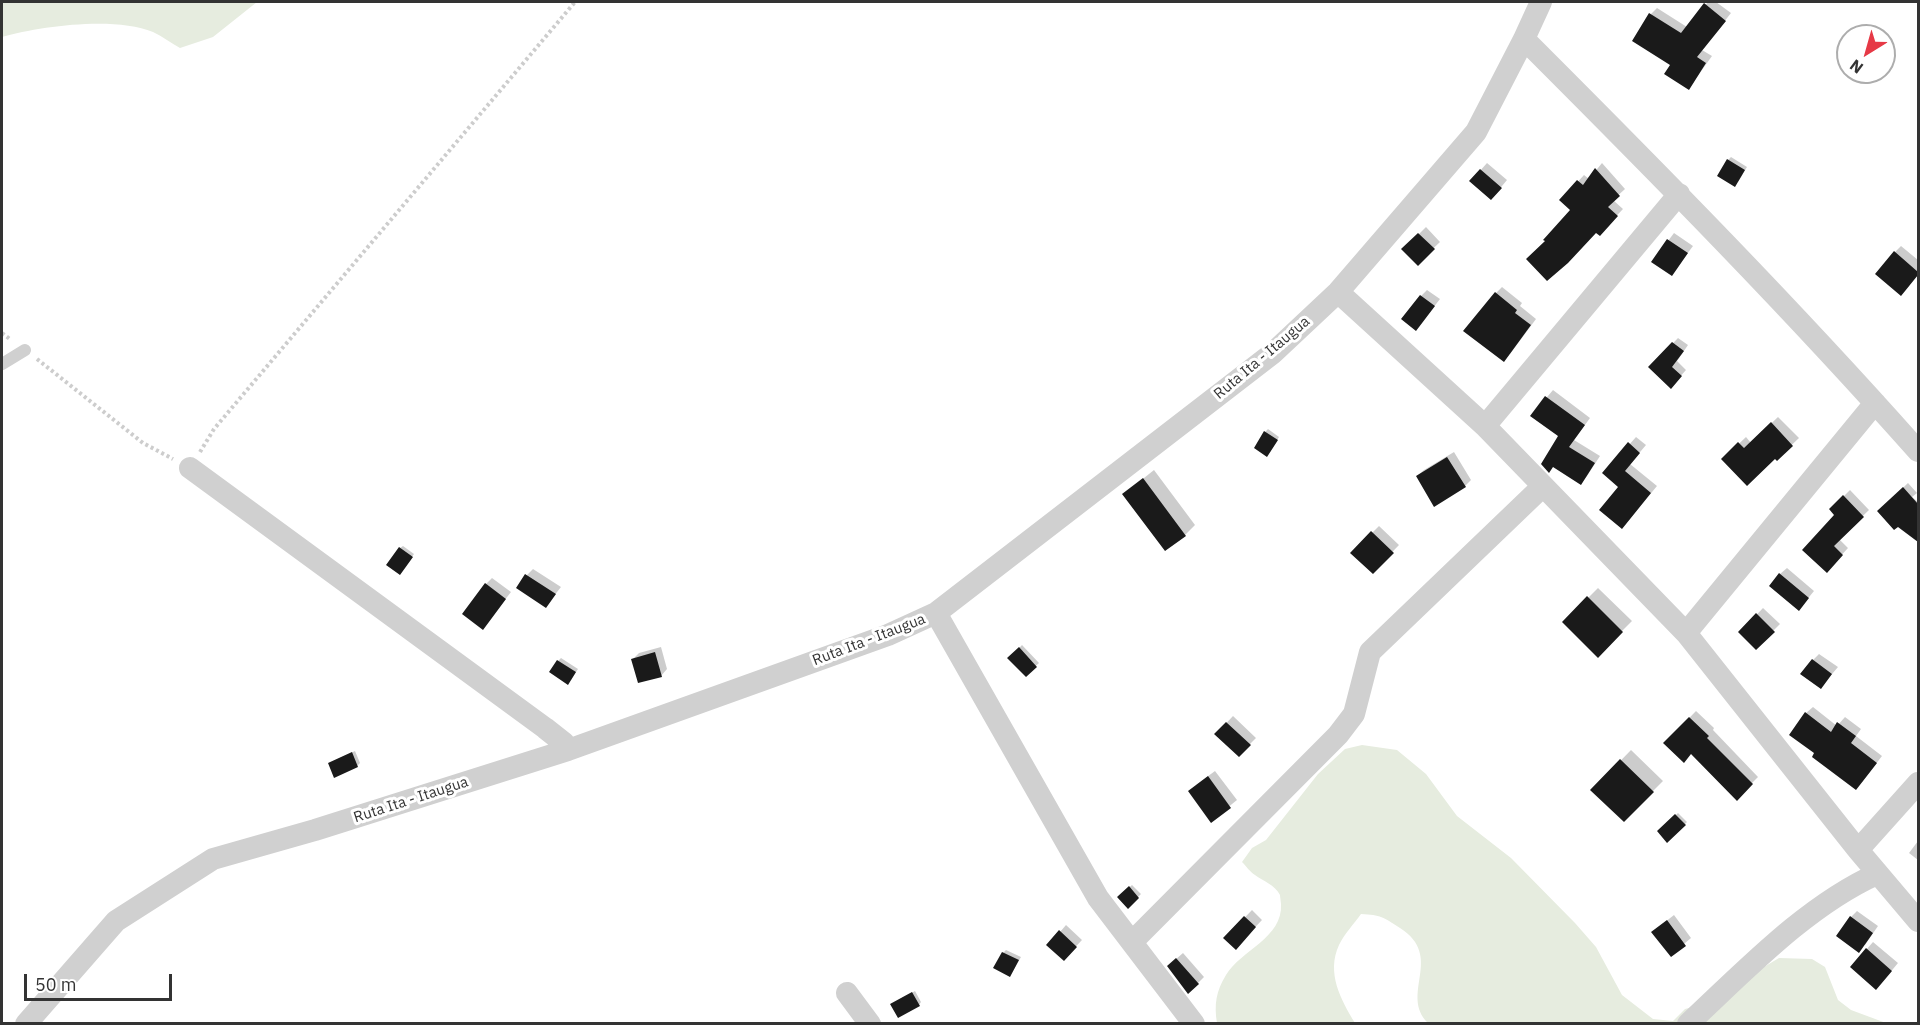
<!DOCTYPE html>
<style>
body{margin:0}
#map{position:relative;width:1920px;height:1025px;overflow:hidden;background:#fff;font-family:"IBM Plex Sans",sans-serif}
canvas{display:block}
.frame{position:absolute;inset:0;border:3px solid #333;pointer-events:none}
.north{position:absolute;left:1836px;top:24px;width:60px;height:60px;box-sizing:border-box;background:#fff;border:2px solid #adadad;border-radius:50%;rotate:217deg;font-size:16px;font-weight:700;line-height:24px;text-align:center;color:#333}
.north::after{content:'';display:block;margin:auto;width:21px;height:27px;background:#e63946;clip-path:polygon(50% 0,100% 100%,50% 72%,0 100%)}
.scale{position:absolute;left:24px;top:974px;width:148px;height:27px;box-sizing:border-box;border:3px solid #333;border-top:0;padding-left:8px;font-size:18px;line-height:21px;white-space:nowrap;color:#333;-webkit-text-stroke:4px #fff;paint-order:stroke}
</style>
<div id="map">
<canvas width="1920" height="1025"></canvas>
<div class="frame"></div>
<div class="north">N</div>
<div class="scale">50 m</div>
</div>
<script>
const g = document.querySelector('canvas').getContext('2d');
g.lineJoin = 'round';
function fillPath(path, color) { g.fillStyle = color; g.fill(path, 'evenodd'); }
function stroke(path, color, width, dash) { g.strokeStyle = color; g.lineWidth = width; g.lineCap = dash ? 'butt' : 'round'; g.setLineDash(dash || []); g.stroke(path); }
function drawText(font, color, halo, rows, align = 'center') {
  g.font = font + ' "IBM Plex Sans",sans-serif'; g.lineWidth = 6; g.setLineDash([]); g.textBaseline = 'middle'; g.strokeStyle = halo; g.fillStyle = color; for (const [text, x, y, turn = 0] of rows) {
    g.save(); g.translate(x, y); g.rotate((+turn || 0) * Math.PI / 180); g.textAlign = isNaN(turn) ? turn : align; if (halo) g.strokeText(text, 0, 0); g.fillText(text, 0, 0); g.restore();
  }
}
fillPath(new Path2D(`
 M 2,2 L 257,2 L 213,37 L 180,48 C 171,43 162,36 153,32 C 115,16 40,26 2,37 Z
 M 1362,745 L 1397,750 L 1426,774 L 1457,816 L 1511,858 L 1575,923 L 1596,947 L 1622,995 L 1653,1019 L 1673,1021 L 1685,1009 L 1700,1005 L 1779,958 L 1812,959 L 1825,967 L 1838,1000 L 1851,1010 L 1886,1023 L 1428,1023 C 1399,994 1445,957 1400,928 C 1383,917 1381,915 1361,914 C 1354,924 1344,934 1339,945 C 1326,973 1341,1000 1355,1023 L 1217,1023 C 1214,1005 1216,991 1226,975 C 1241,950 1283,938 1281,904 C 1281,903 1280,896 1280,895 C 1275,885 1263,881 1255,875 C 1250,872 1246,866 1242,862 L 1252,848 L 1266,840 L 1318,774 L 1345,749 Z`), '#e6ecdf');
fillPath(new Path2D(`
 M 1708,2 L 1716,2 L 1731,13 L 1702,50 L 1712,56 L 1689,88 L 1672,65 L 1651,14 L 1657,8 L 1687,27 Z
 M 1731,157 L 1747,167 L 1738,182 L 1728,160 Z
 M 1487,163 L 1507,180 L 1497,192 L 1471,181 Z
 M 1602,163 L 1625,189 L 1613,200 L 1623,209 L 1605,228 L 1547,241 L 1572,210 L 1561,200 L 1584,175 L 1589,179 Z
 M 1426,227 L 1440,242 L 1418,263 L 1404,249 Z
 M 1674,233 L 1693,246 L 1672,274 L 1653,261 Z
 M 1901,246 L 1918,260 L 1918,274 L 1907,288 L 1895,252 Z
 M 1502,287 L 1522,303 L 1520,306 L 1536,319 L 1510,354 L 1496,293 Z
 M 1427,290 L 1440,299 L 1422,322 L 1421,296 Z
 M 1678,338 L 1688,345 L 1677,361 L 1686,370 L 1671,387 L 1650,367 Z
 M 1553,390 L 1590,418 L 1574,440 L 1600,456 L 1587,476 L 1581,483 L 1560,436 L 1532,415 Z
 M 1778,417 L 1799,438 L 1777,459 L 1723,459 L 1746,437 L 1751,443 Z
 M 1268,429 L 1279,437 L 1270,452 L 1265,432 Z
 M 1636,437 L 1646,445 L 1630,464 L 1657,486 L 1628,521 L 1620,486 L 1604,473 Z
 M 1454,452 L 1471,480 L 1465,486 L 1417,476 L 1424,470 Z
 M 1154,470 L 1195,525 L 1185,535 L 1124,494 Z
 M 1908,483 L 1917,493 L 1912,497 L 1918,502 L 1918,540 L 1879,511 Z
 M 1850,490 L 1869,510 L 1839,539 L 1848,548 L 1827,571 L 1836,515 L 1831,509 Z
 M 1379,526 L 1399,545 L 1373,572 L 1352,553 Z
 M 403,546 L 414,554 L 402,571 L 400,548 Z
 M 1787,568 L 1814,591 L 1805,602 L 1780,574 Z
 M 533,569 L 561,587 L 546,606 L 527,575 Z
 M 492,578 L 511,592 L 483,628 L 486,584 Z
 M 1598,588 L 1632,621 L 1598,655 L 1564,622 Z
 M 1763,608 L 1780,624 L 1756,648 L 1740,632 Z
 M 1022,645 L 1039,663 L 1026,675 L 1010,658 Z
 M 661,647 L 667,669 L 661,676 L 633,659 L 639,653 Z
 M 1819,654 L 1838,667 L 1821,687 L 1813,660 Z
 M 561,658 L 578,669 L 571,680 L 558,661 Z
 M 1813,707 L 1837,726 L 1845,717 L 1861,729 L 1856,736 L 1882,756 L 1862,782 L 1817,753 L 1806,713 Z
 M 1696,711 L 1714,728 L 1713,730 L 1758,777 L 1737,798 L 1692,752 L 1665,743 Z
 M 1233,716 L 1256,738 L 1239,755 L 1216,734 Z
 M 1631,750 L 1663,781 L 1624,820 L 1592,790 Z
 M 355,751 L 360,763 L 357,766 L 329,763 Z
 M 1215,771 L 1237,800 L 1211,821 L 1196,785 Z
 M 1678,813 L 1687,822 L 1668,841 L 1659,832 Z
 M 1918,841 L 1918,860 L 1909,853 Z
 M 1132,885 L 1141,894 L 1128,907 L 1119,897 Z
 M 1252,910 L 1262,920 L 1242,941 L 1225,938 Z
 M 1857,911 L 1878,926 L 1865,945 L 1851,917 Z
 M 1674,915 L 1691,938 L 1671,955 L 1660,926 Z
 M 1066,925 L 1082,940 L 1064,959 L 1060,932 Z
 M 1873,942 L 1898,963 L 1883,981 L 1852,966 Z
 M 1006,950 L 1021,957 L 1010,976 L 1003,953 Z
 M 1183,953 L 1204,977 L 1198,983 L 1175,960 Z
 M 915,991 L 921,1002 L 919,1005 L 895,1002 Z`), '#0003');
fillPath(new Path2D(`
 M 1704,3 L 1726,21 L 1697,57 L 1706,63 L 1689,90 L 1664,74 L 1670,65 L 1632,41 L 1649,13 L 1681,33 Z
 M 1727,159 L 1745,170 L 1735,187 L 1717,176 Z
 M 1595,168 L 1620,196 L 1608,207 L 1618,216 L 1600,236 L 1596,233 L 1568,263 L 1547,281 L 1526,259 L 1545,241 L 1543,240 L 1570,210 L 1559,200 L 1577,180 L 1583,185 Z
 M 1480,169 L 1502,188 L 1491,200 L 1469,181 Z
 M 1418,233 L 1435,249 L 1418,266 L 1401,249 Z
 M 1667,239 L 1688,253 L 1672,276 L 1651,262 Z
 M 1894,251 L 1918,272 L 1918,275 L 1901,296 L 1875,274 Z
 M 1495,292 L 1517,310 L 1515,313 L 1531,325 L 1504,362 L 1463,331 Z
 M 1420,295 L 1435,306 L 1416,331 L 1401,319 Z
 M 1672,342 L 1684,351 L 1672,367 L 1682,376 L 1671,389 L 1648,367 Z
 M 1545,396 L 1585,425 L 1569,447 L 1595,463 L 1581,485 L 1553,467 L 1549,473 L 1541,464 L 1558,436 L 1530,416 Z
 M 1771,422 L 1793,446 L 1777,461 L 1775,459 L 1747,486 L 1721,459 L 1738,442 L 1744,448 Z
 M 1264,431 L 1278,440 L 1267,457 L 1254,448 Z
 M 1628,442 L 1640,453 L 1625,471 L 1651,493 L 1622,529 L 1599,510 L 1618,487 L 1602,473 Z
 M 1447,457 L 1466,487 L 1434,507 L 1416,476 Z
 M 1143,478 L 1186,536 L 1165,551 L 1122,494 Z
 M 1903,487 L 1918,504 L 1918,542 L 1898,527 L 1894,530 L 1877,511 Z
 M 1843,495 L 1864,517 L 1834,546 L 1843,555 L 1827,573 L 1802,550 L 1834,515 L 1829,509 Z
 M 1371,531 L 1394,553 L 1373,574 L 1350,553 Z
 M 399,547 L 413,557 L 400,575 L 386,565 Z
 M 1779,573 L 1809,598 L 1799,611 L 1769,586 Z
 M 525,574 L 556,594 L 546,608 L 516,588 Z
 M 485,583 L 506,599 L 483,630 L 462,614 Z
 M 1587,596 L 1623,632 L 1598,658 L 1562,622 Z
 M 1756,613 L 1775,632 L 1756,650 L 1738,632 Z
 M 1019,647 L 1037,667 L 1026,677 L 1007,658 Z
 M 655,652 L 662,677 L 638,683 L 631,659 Z
 M 1812,659 L 1832,674 L 1821,689 L 1800,674 Z
 M 557,660 L 576,672 L 568,685 L 549,672 Z
 M 1805,712 L 1831,732 L 1837,722 L 1856,736 L 1851,743 L 1877,763 L 1856,790 L 1812,757 L 1814,753 L 1789,735 Z
 M 1689,717 L 1709,736 L 1707,738 L 1753,784 L 1737,801 L 1691,754 L 1684,763 L 1663,743 Z
 M 1226,722 L 1251,745 L 1239,757 L 1214,734 Z
 M 352,752 L 358,767 L 334,778 L 328,763 Z
 M 1620,759 L 1654,792 L 1624,822 L 1590,790 Z
 M 1208,776 L 1231,808 L 1211,823 L 1188,791 Z
 M 1675,814 L 1686,825 L 1667,843 L 1657,831 Z
 M 1129,886 L 1139,898 L 1128,909 L 1117,897 Z
 M 1244,916 L 1256,927 L 1236,950 L 1223,938 Z
 M 1850,916 L 1873,933 L 1859,953 L 1836,936 Z
 M 1667,920 L 1686,946 L 1671,957 L 1651,932 Z
 M 1059,930 L 1077,947 L 1064,961 L 1046,945 Z
 M 1866,948 L 1892,971 L 1876,990 L 1850,967 Z
 M 1002,952 L 1019,960 L 1010,977 L 993,968 Z
 M 1176,958 L 1199,984 L 1188,994 L 1167,966 Z
 M 912,992 L 920,1006 L 898,1018 L 890,1004 Z`), '#1a1a1a');
stroke(new Path2D(`
 M 2,333 L 11,340
 M 37,359 L 143,443 L 173,459
 M 200,452 L 214,429 L 575,2`), '#cdcdcd', 4, [3, 3]);
stroke(new Path2D(`
 M 2,364 L 25,350`), '#d0d0d0', 12);
stroke(new Path2D(`
 M 1524,39 C 1659,174 1792,309 1918,451
 M 1338,292 L 1485,426 L 1686,633 L 1858,850 L 1918,921
 M 1485,426 L 1679,194
 M 190,468 L 545,728 L 564,743 L 568,750
 M 936,613 L 1098,898 L 1194,1024
 M 1686,633 L 1875,403
 M 1858,850 L 1918,783
 M 1132,942 L 1338,735 L 1354,714 L 1370,652 L 1543,486
 M 847,993 L 870,1024
 M 26,1024 L 116,921 L 213,859 L 315,830 L 568,750 L 888,635 L 936,613 L 1273,353 L 1338,292 L 1476,132 L 1524,39 L 1541,2
 M 1688,1024 C 1745,971 1806,906 1877,874`), '#d0d0d0', 22);
drawText('15px', '#333', '#fff', [
 ["Ruta Ita - Itaugua",1262,358,-40],
 ["Ruta Ita - Itaugua",869,640,-21],
 ["Ruta Ita - Itaugua",411,800,-18]
]);
</script>
